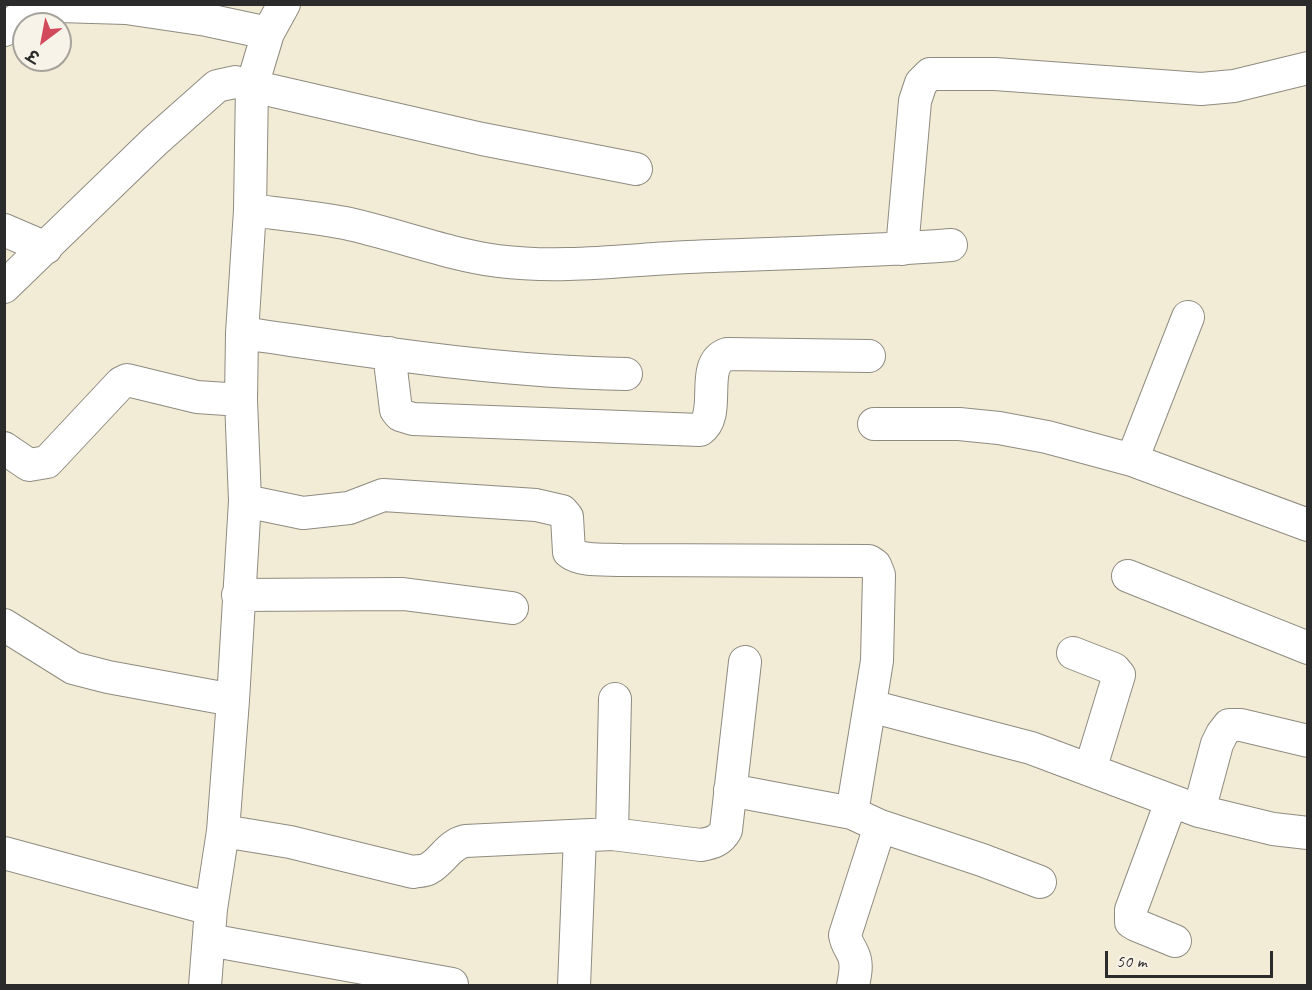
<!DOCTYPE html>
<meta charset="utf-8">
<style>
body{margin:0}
#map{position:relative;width:1312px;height:990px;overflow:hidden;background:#f2ebd5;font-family:Caveat,"Playpen Sans Deva",sans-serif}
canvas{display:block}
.frame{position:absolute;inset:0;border:6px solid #2b2b2b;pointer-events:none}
.north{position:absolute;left:12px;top:12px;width:60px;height:60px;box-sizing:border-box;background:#f7f3e8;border:2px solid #a5a39c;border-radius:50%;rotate:212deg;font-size:16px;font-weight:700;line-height:24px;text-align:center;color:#2b2b2b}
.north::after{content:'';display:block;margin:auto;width:21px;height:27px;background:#d1495b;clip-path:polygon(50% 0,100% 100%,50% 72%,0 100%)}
.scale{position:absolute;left:1105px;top:951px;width:168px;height:27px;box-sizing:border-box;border:3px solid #2b2b2b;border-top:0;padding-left:8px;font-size:18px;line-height:21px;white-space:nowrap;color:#2b2b2b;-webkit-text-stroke:4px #f7f3e8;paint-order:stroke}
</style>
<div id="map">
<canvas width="1312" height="990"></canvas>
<div class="frame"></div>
<div class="north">उ</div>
<div class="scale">50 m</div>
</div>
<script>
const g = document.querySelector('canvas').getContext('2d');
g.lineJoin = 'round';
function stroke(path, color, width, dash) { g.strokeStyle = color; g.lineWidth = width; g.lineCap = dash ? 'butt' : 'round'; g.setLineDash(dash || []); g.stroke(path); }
const minor = new Path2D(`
 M 4,30 L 26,13 L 59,6 L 126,8 L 207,20 L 268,33
 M 250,210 C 282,214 314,217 345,223 C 396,234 446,254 498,261 C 561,269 625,260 688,257 C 776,253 863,252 951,245
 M 4,230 L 46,248
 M 902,249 L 915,101 L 921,83 L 930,74 L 995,74 L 1201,89 L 1234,86 L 1308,68
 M 4,287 L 155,141 L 217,86 L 235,82 L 252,86 L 482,139 L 636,169
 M 242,333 C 369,351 497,372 626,374
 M 389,353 L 396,410 L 400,415 L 413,419 L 700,430 C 723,414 698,364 727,354 L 869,356
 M 874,424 L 959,424 L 999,428 L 1047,437 L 1132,460 L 1308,525
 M 4,448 L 29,465 L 47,462 L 121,383 L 127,380 L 197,397 L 241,400
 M 1132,460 L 1188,317
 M 245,501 L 303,513 L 349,508 L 383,495 L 536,505 L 562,511 L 567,517 L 569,552 C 581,562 606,559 621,560 L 869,561 L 875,565 L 879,575 L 877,661 L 852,813
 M 1128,576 L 1308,648
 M 238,595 L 403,594 L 512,608
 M 4,625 L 73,668 L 108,677 L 233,700
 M 1073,653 L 1114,669 L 1119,675 L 1090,770
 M 870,706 L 1031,748 L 1199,811 L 1273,829 L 1308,833
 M 730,790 L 852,813 L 880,826 L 982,860 L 1040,882
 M 1171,802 L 1131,910 L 1131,922 L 1136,925 L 1175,941
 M 1199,811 L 1217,744 L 1222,734 L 1229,725 L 1241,725 L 1308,741
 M 223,831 L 290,842 L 413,872 C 418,871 424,871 428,869 C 443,861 448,845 465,841 L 612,834 L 701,845 C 712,843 720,841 726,830 L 745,662
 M 612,834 L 615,699
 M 4,853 L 211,909
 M 209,940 L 452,984
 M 205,986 L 211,909 L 223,831 L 233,700 L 245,501 L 241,400 L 242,333 L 250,210 L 252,86 L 268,33 L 284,4
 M 574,986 L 580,836
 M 853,986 C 855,975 858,964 853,954 C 850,947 846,943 845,935 L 880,826`);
stroke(minor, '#8e8b80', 34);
stroke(minor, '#fff', 32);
</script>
